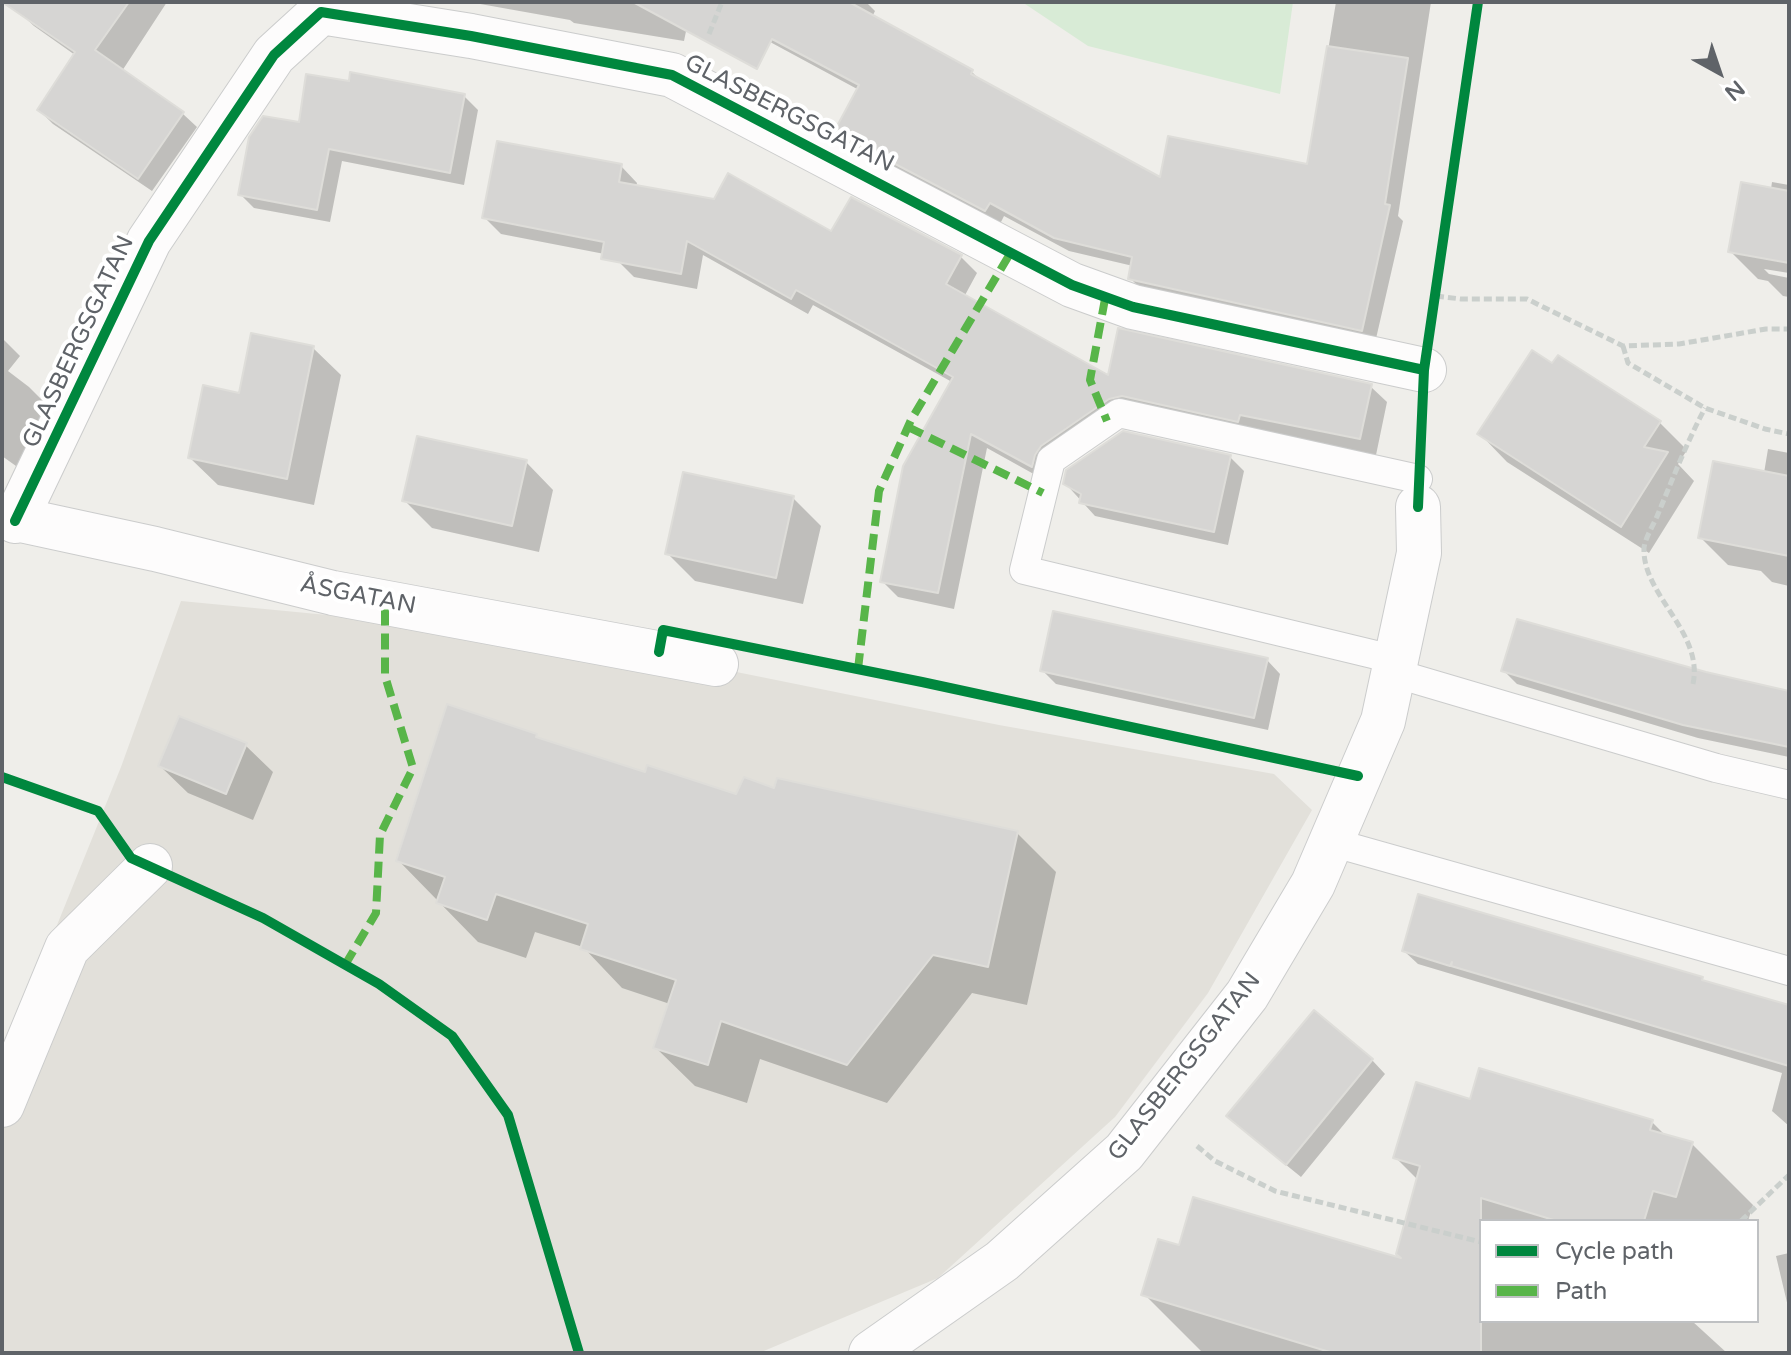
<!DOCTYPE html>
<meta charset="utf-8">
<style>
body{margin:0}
#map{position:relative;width:1791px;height:1355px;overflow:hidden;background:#efeeea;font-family:"Varela Round",sans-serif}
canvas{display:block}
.frame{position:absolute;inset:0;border:4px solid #5f6368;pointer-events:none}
.legend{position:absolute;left:1479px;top:1219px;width:280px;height:104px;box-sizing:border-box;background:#fff;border:2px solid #bfc1c3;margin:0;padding:10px 14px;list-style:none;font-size:24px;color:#5f6368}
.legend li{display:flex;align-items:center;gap:16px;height:40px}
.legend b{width:40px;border:2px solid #bfc1c3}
.north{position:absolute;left:1679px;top:32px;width:80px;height:80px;-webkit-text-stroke:6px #fff;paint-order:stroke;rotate:140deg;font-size:22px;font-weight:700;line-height:32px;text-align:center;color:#5f6368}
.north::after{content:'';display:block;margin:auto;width:28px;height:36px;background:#5f6368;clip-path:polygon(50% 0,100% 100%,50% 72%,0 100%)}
</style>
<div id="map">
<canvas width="1791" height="1355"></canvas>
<div class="frame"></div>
<ul class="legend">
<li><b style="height:10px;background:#00873e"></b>Cycle path</li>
<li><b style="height:10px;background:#58b549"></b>Path</li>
</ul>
<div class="north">N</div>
</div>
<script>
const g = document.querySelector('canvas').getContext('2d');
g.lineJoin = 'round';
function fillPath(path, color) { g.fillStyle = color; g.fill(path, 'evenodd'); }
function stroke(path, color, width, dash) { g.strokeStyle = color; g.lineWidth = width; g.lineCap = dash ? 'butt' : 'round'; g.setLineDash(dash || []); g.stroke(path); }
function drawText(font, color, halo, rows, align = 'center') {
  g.font = font + ' "Varela Round",sans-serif'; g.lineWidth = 8; g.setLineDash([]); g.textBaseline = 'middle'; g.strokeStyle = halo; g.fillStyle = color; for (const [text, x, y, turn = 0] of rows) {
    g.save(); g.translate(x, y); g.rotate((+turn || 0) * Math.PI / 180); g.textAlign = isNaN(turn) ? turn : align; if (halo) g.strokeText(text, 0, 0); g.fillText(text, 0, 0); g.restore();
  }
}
fillPath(new Path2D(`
 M 181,601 L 568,638 L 999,725 L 1274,774 L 1312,810 L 1208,993 L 1115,1117 L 938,1278 L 759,1353 L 2,1353 L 2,1061 L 121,767 Z`), '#e2e0da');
fillPath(new Path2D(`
 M 1022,2 L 1293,2 L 1280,94 L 1088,46 Z`), '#d8ebd6');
fillPath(new Path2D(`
 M 27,2 L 167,2 L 122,71 L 183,114 L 197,127 L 152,191 L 53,124 L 39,110 L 75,55 L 34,26 L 20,13 Z
 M 469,2 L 692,2 L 684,41 L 574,23 L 570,20 Z
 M 756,2 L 866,2 L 875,11 L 872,17 L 972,72 L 981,81 L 1161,180 L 1309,166 L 1336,2 L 1431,2 L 1398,216 L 1403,221 L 1375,343 L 1144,292 L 1130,278 L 1133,266 L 1069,251 L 1004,216 L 1000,224 L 892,167 L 884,159 L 852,141 L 838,127 L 859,90 L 759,36 Z
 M 351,83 L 464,96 L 478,110 L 464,185 L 342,161 L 330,222 L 254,208 L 240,194 L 301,125 Z
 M 621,166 L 637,183 L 636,187 L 832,234 L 961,257 L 977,273 L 964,297 L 1109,378 L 1370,386 L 1387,402 L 1376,455 L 1256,430 L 1140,412 L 1058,462 L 1048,482 L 987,448 L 954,609 L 898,597 L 882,581 L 952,382 L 813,305 L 808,314 L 703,255 L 697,289 L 634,277 L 618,261 L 620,257 L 501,234 L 484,217 Z
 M 1772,182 L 1789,185 L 1789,273 L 1764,269 L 1769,274 L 1789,278 L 1789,297 L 1783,296 L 1768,281 L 1758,279 L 1730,251 L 1771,189 Z
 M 2,338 L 20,356 L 8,371 L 29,387 L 56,414 L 16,466 L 2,456 Z
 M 313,348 L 341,375 L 314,505 L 218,485 L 190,458 L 240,395 Z
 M 1660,423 L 1687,450 L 1678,464 L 1694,481 L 1649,553 L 1507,462 L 1480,434 Z
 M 1768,449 L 1789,453 L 1789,586 L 1772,582 L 1761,571 L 1728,565 L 1700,537 L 1764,473 Z
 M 1230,457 L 1244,471 L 1228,545 L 1095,516 L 1065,483 Z
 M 526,462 L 553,490 L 539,552 L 432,528 L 405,501 Z
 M 793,498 L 821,526 L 803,604 L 695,581 L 667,553 Z
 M 1267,660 L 1280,674 L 1268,730 L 1056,684 L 1042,670 Z
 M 1503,670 L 1706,674 L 1789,693 L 1789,757 L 1698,738 L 1517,684 Z
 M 536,736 L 541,741 L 646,775 L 738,797 L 776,790 L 1017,833 L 1056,872 L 1027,1005 L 972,993 L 887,1103 L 760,1059 L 747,1103 L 695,1086 L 655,1047 L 670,1004 L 622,988 L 583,947 L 535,932 L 526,958 L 478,942 L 398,860 Z
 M 245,745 L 273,772 L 253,820 L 188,793 L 160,766 Z
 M 1404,951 L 1789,1007 L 1789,1126 L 1772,1111 L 1782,1073 L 1418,964 Z
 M 1372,1060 L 1385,1074 L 1301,1177 L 1243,1130 Z
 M 1472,1101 L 1652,1122 L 1667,1137 L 1692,1144 L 1753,1205 L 1748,1221 L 1481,1221 L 1481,1321 L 1692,1321 L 1727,1353 L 1203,1353 L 1144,1294 L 1180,1247 L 1407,1262 L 1418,1180 L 1396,1158 Z
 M 1789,1253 L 1789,1311 L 1776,1256 Z`), '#0003');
const building = new Path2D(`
 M 2,2 L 129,2 L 95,50 L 184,112 L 138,179 L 37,110 L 75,52 Z
 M 633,2 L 849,2 L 973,70 L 971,74 L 1160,177 L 1168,136 L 1307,164 L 1327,46 L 1408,58 L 1385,204 L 1390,205 L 1362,331 L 1128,279 L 1132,257 L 1054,238 L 990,203 L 985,211 L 876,154 L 877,151 L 836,128 L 859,85 L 772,39 L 757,69 Z
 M 350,72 L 465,94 L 450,173 L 329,149 L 317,210 L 238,195 L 249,137 L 263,116 L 299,122 L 306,74 L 349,81 Z
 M 497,141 L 622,164 L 619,182 L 714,199 L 728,173 L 831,231 L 851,197 L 962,255 L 946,284 L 1108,375 L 1118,328 L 1372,384 L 1360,439 L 1240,415 L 1238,422 L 1122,396 L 1109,399 L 1041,446 L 1035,455 L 1032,467 L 971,434 L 938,593 L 880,582 L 903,466 L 953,377 L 796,290 L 791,299 L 687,241 L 681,274 L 601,259 L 604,242 L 482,218 Z
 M 1741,182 L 1789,191 L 1789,263 L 1728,252 Z
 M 251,333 L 314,346 L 287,479 L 188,458 L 203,385 L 239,393 Z
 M 1532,350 L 1552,363 L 1558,355 L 1661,421 L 1644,447 L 1668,452 L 1621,527 L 1477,434 Z
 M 1123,431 L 1231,455 L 1214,532 L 1079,503 L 1081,494 L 1063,484 L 1066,470 Z
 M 417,436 L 527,460 L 512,526 L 402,501 Z
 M 1713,461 L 1789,476 L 1789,556 L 1698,538 Z
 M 683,472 L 794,496 L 776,578 L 665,554 Z
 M 1053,611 L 1268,658 L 1254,718 L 1040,671 Z
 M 1517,619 L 1706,672 L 1789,691 L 1789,747 L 1683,725 L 1501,671 Z
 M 447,704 L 537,734 L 536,737 L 645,772 L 647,765 L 736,794 L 744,777 L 774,788 L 777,778 L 1018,831 L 988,967 L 933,955 L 847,1065 L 721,1021 L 708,1065 L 653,1048 L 676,980 L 580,949 L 588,924 L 496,894 L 487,920 L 436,903 L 445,877 L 396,861 Z
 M 179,716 L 247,743 L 226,794 L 158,766 Z
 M 1418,894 L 1703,977 L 1702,980 L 1789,1005 L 1789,1066 L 1451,966 L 1452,962 L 1450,966 L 1402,951 Z
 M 1314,1010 L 1373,1059 L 1286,1165 L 1226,1116 Z
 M 1479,1068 L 1653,1120 L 1650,1130 L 1693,1142 L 1676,1197 L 1653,1191 L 1644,1221 L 1557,1221 L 1481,1198 L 1481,1353 L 1333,1353 L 1141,1295 L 1158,1239 L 1179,1245 L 1193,1197 L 1401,1258 L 1396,1254 L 1420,1166 L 1393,1158 L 1416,1082 L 1470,1099 Z`);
fillPath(building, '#d6d5d3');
stroke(building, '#deddd9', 2);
const service = new Path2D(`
 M 1397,660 L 1024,570 L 1051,460 L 1119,413 L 1418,479
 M 1394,673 L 1716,768 L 1789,785
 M 1331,842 L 1789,971`);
const minor = new Path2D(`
 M 2,516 L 155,549 L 333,593 L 716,664
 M 15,521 L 149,241 L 274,55 L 321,12 L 471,36 L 672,75 L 1072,285 L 1133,307 L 1424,370
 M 2,1105 L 67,948 L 150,866
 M 871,1353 L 1002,1261 L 1124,1152 L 1247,995 L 1313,884 L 1383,721 L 1419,553 L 1418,507`);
stroke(service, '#cbcccc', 30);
stroke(minor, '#cbcccc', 46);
stroke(new Path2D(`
 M 709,34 L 722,2
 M 1436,296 L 1461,299 L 1527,299 L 1623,346 L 1679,344 L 1766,329 L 1789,329
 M 1623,346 L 1628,363 L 1705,408 L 1765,429 L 1789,434
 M 1693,684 C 1704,632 1642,595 1644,548 C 1645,538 1654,524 1658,514 C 1673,478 1687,442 1705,408
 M 1197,1146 L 1215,1161 L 1275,1191 L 1481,1242
 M 1741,1221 L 1789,1175`), '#cacfcc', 5, [8, 4]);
stroke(service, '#fdfcfc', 28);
stroke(minor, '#fdfcfc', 44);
stroke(new Path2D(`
 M 1105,299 L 1090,380 L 1107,421
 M 908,427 L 1043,493
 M 858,669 L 879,491 L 911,420 L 1011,252
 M 345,965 L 376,913 L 380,835 L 413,768 L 385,676 L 385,602`), '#58b549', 8, [16, 8]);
stroke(new Path2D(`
 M 1418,507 L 1424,370 L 1478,2
 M 15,521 L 149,241 L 274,55 L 321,12 L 471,36 L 672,75 L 1072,285 L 1133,307 L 1424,370
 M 659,652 L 663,630 L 922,682 L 1358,776
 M 2,777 L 98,811 L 131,858 L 263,918 L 379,984 L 452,1036 L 508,1115 L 579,1353`), '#00873e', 10);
drawText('24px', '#5f6368', '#fff', [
 ["GLASBERGSGATAN",789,114,27],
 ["GLASBERGSGATAN",79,342,-65],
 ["ÅSGATAN",358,596,11],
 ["GLASBERGSGATAN",1185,1067,-52]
]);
</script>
